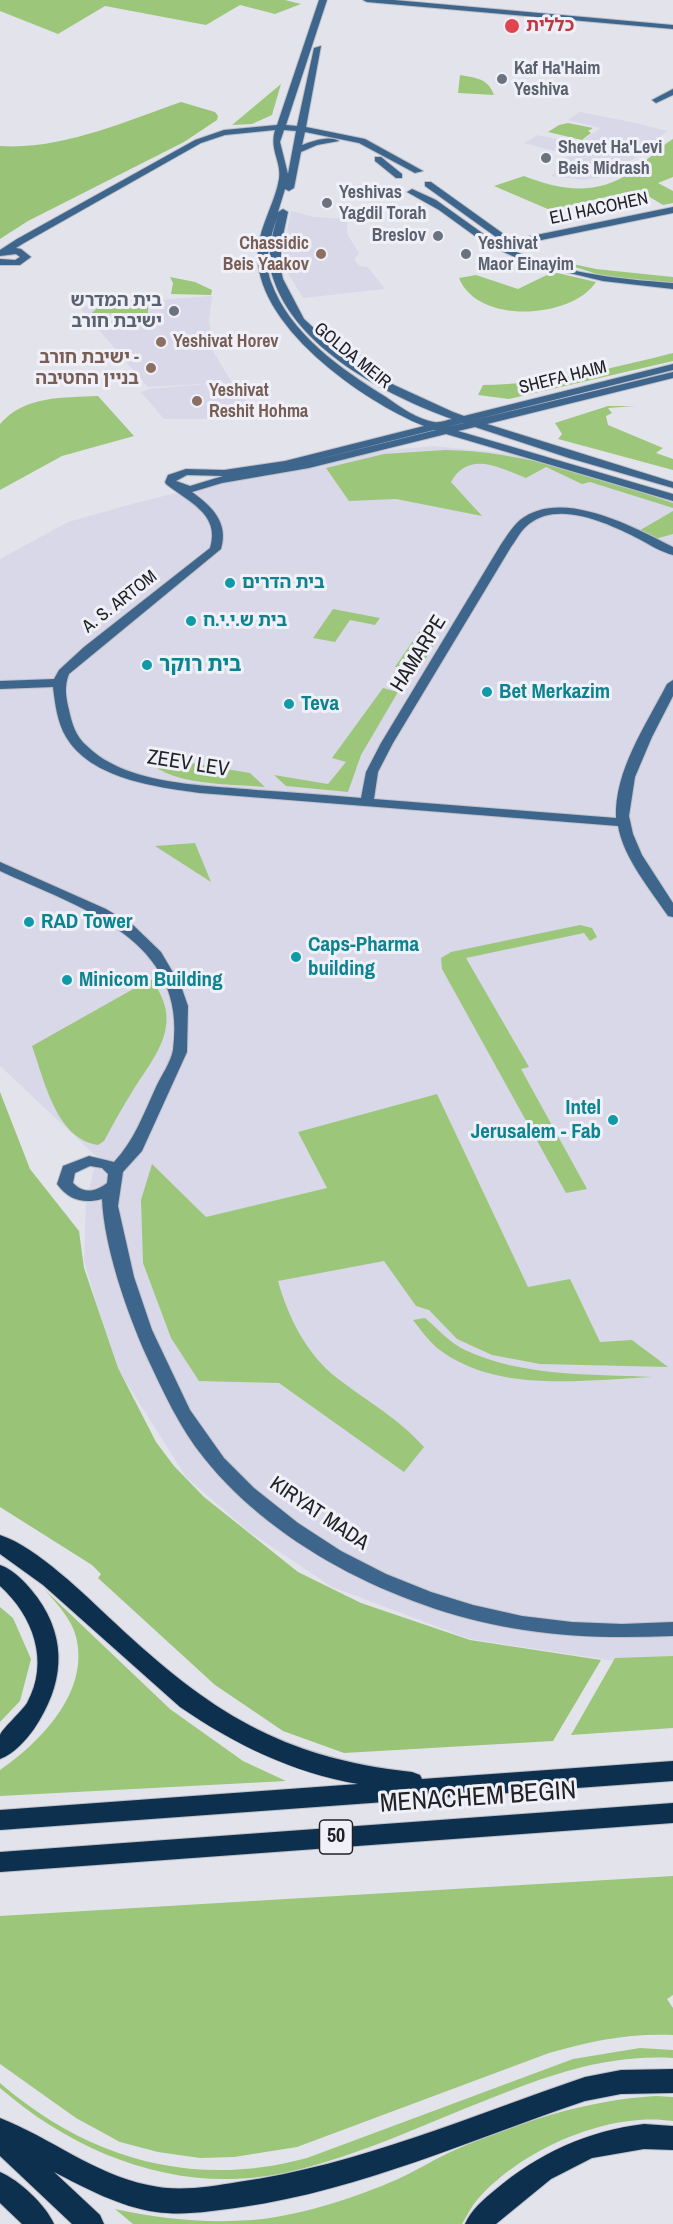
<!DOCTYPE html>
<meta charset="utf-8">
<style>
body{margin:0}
canvas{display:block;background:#e3e3ec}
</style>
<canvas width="673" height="2224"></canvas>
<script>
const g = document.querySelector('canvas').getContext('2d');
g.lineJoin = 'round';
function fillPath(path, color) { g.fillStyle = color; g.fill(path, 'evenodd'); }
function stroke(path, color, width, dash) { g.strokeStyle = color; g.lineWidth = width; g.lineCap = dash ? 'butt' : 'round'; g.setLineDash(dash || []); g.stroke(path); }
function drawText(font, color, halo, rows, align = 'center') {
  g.font = font + ' "Archivo Narrow","Noto Sans Hebrew",sans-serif'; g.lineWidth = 6; g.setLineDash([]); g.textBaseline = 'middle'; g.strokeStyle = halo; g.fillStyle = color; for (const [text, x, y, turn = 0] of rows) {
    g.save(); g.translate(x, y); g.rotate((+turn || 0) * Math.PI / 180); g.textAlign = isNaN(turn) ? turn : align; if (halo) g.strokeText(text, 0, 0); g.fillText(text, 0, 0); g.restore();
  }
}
fillPath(new Path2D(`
 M 580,112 L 631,122 L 668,131 L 638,153 L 583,140 L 600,128 L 568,120 Z
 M 538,135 L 636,157 L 619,169 L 597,178 L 585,180 L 551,176 L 565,165 L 560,162 L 569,155 L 524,143 Z
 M 291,211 L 314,217 L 347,219 L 347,234 L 359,253 L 354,260 L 360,266 L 368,267 L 385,289 L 303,298 L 288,273 L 283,253 Z
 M 212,296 L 209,320 L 213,351 L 238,393 L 255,409 L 207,419 L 164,419 L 141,392 L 149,389 L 218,383 L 148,387 L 78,306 Z
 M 433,446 L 515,454 L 673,499 L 673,1656 L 615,1661 L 470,1639 L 332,1587 L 248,1531 L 186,1477 L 114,1363 L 84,1261 L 86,1201 L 97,1157 L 0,1066 L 0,559 L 68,522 L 139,502 L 258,473 L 390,450 Z`), '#d9d8e8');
fillPath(new Path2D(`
 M 0,0 L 285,0 L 301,4 L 275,14 L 240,5 L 206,25 L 105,6 L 58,34 L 0,11 Z
 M 460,75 C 476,78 488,78 494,95 L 458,93 Z
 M 281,84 L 272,115 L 252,124 L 232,125 Z
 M 568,123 L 593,128 L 588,131 L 591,133 L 582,140 L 548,132 L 559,125 Z
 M 673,139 L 673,177 L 658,183 L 673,191 L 673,203 L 663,205 L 643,193 L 632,191 L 550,210 L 494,186 L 524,176 C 562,191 597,196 633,171 C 647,161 658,148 673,139 Z
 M 550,259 L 596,269 L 673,277 L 673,284 L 600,275 Z
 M 553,272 L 596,282 C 573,318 478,326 459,278 L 476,275 L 518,289 Z
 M 170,277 L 195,282 L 212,290 L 211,295 L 171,294 L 173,283 Z
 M 102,303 L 148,305 L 148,313 L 92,313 Z
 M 673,353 L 673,361 L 509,399 L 478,395 L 483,385 C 549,384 609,369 673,353 Z
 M 98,396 L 134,436 L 62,456 L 0,490 L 0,424 C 25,395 63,398 98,396 Z
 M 608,406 L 635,406 L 608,408 L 612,413 L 606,416 L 608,425 L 663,448 L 656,453 L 673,459 L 673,470 L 558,439 L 562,434 L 555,423 Z
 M 445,450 C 523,451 600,478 673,503 L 673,508 L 590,482 L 582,484 L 546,467 L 526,478 C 500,468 469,450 451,482 L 482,516 L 396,499 L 349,501 L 326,468 L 384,454 Z
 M 673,511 L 673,534 L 655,539 L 637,532 Z
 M 333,609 L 380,618 L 375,625 L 350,620 L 335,642 L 313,638 Z
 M 421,629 L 433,634 L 436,641 L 418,672 L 395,667 Z
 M 383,688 L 398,692 L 361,755 L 348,792 L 286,786 L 274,775 L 328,784 L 346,762 L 332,758 Z
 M 150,756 L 250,773 L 265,787 C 234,784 166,786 148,759 Z
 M 195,843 L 211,882 L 155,846 Z
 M 580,925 L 592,928 L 597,937 L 590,941 L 584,933 L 466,958 L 529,1067 L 521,1069 L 587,1189 L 566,1193 L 442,969 L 441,958 L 451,952 Z
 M 151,979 C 185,1024 156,1054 132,1092 C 122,1108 113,1124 104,1141 L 98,1145 C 56,1139 44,1079 32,1046 Z
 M 437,1094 L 528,1287 L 570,1279 L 600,1342 L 632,1340 L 668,1367 L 540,1364 L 492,1355 L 457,1339 L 429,1310 L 416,1306 L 384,1261 L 278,1281 C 288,1317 307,1355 337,1378 C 369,1403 396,1416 424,1447 L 404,1472 L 279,1383 L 199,1381 L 171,1338 L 143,1263 L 141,1200 L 152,1164 L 206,1217 L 327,1188 L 298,1132 Z
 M 425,1318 C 437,1328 450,1343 465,1350 C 523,1377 590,1374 653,1377 C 582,1380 496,1394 437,1348 C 428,1340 420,1329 413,1320 Z
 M 45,1590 L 170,1709 L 243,1761 L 286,1781 L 0,1796 L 0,1770 C 41,1742 90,1691 76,1637 C 72,1619 56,1603 45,1590 Z
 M 0,1607 L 13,1618 L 31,1659 L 20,1701 L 0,1722 Z
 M 673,1656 L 673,1728 L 571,1735 L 615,1658 Z
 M 673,1876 L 673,1995 L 667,1999 L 673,2008 L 673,2035 C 630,2033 590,2041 549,2053 L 297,2147 L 234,2157 L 200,2158 L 158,2152 L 120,2142 L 76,2118 L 0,2064 L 0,1916 Z
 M 640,2048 L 673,2050 L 673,2058 C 607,2054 549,2075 489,2099 C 425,2124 360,2155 293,2171 C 186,2197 81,2158 0,2088 L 0,2083 C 88,2159 193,2189 307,2158 L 573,2059 Z
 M 656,2096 L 673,2097 L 673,2121 C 608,2111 520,2150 477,2200 C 471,2207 467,2216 462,2224 L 133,2224 L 115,2209 C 165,2220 212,2224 263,2219 C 308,2213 357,2197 398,2179 C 418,2170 436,2158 455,2150 C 520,2122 586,2100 656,2096 Z`), '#9cc77b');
fillPath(new Path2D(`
 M 181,102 L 215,112 L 218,116 L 217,120 L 184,142 L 28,221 L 0,239 L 0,146 C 61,150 124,122 181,102 Z
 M 0,1092 L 30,1169 L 79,1231 L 84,1268 L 118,1368 L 156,1442 L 174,1466 L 204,1497 L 298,1572 L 361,1603 L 470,1640 L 601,1660 L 553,1741 L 344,1753 L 283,1731 L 215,1685 L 98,1578 L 101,1574 L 92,1565 L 0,1507 Z`), '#99c477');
const secondary = new Path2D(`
 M 319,0 L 327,0 L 286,125 L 297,126 L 314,48 L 321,46 L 306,127 L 365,139 L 423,171 L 415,173 L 359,143 L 305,132 L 302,145 C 313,141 329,135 339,141 L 317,145 L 301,152 L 294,188 L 289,191 L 285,189 L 278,212 L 283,209 L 288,212 L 281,245 L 281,270 L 283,279 L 304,319 L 342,354 L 394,385 L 453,412 L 464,416 L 673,364 L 673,370 L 474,420 L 673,372 L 673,378 L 487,424 L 673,482 L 673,488 L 569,458 L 475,427 L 458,431 L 673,494 L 673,501 L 446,434 L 309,468 L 222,483 L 192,492 C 212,506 229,523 221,549 L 69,674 C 64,686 66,698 69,710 C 72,724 76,737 87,746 C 126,785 204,785 256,790 C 291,792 326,795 361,798 L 366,772 L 381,743 L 500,546 C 506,537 512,527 520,520 C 561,487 634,527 673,547 L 673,555 C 661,552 650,545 639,539 C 609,524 560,500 529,524 C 521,530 517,539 511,547 L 393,743 L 378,772 L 374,799 L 616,818 C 614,771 646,725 667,684 L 673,680 L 673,696 L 652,737 L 635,777 L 629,816 L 633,834 L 642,855 L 673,903 L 673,917 L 668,916 C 650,889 624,859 618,826 L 200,793 C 156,787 91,779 66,737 C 57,722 55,703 53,687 L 0,689 L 0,681 L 54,679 L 59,670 L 84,647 L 210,548 C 221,514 187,501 166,484 L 165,482 L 168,475 L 186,469 L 224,470 L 285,461 L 424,426 C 364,402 251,324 258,249 C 260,225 275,203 279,179 C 282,162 269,150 275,130 L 225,135 L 201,143 L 24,243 L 16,248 L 21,249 L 31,257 L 20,265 L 0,265 L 0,259 L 15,260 L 20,257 L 16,254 L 0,256 L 0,250 L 17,239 L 195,140 L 224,130 L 277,125 ZM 284,130 L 296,131 L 288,174 L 280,142 ZM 278,215 C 272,234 266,258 273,278 C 296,349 386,395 452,419 C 447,420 440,423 434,422 C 417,419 400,407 386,397 C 341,369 290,334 271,282 C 263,259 271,236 278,215 ZM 463,423 L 464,423 L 446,427 ZM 434,430 L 436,430 L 303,463 ZM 187,475 L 223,476 L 190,486 L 176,481 Z
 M 363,0 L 394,0 L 673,25 L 673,29 L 367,2 Z
 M 673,89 L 673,95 L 656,103 L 652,100 Z
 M 375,157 L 381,157 L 402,174 L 402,178 L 396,178 L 375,161 Z
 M 425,182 L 431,182 L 512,240 L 673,207 L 673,213 L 517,245 L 513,248 L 506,247 C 557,273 617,279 673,283 L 673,289 L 603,281 L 528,263 L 486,244 L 439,210 L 407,192 L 412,189 L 436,200 L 492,240 L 503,242 L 425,186 Z
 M 0,862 L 106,909 L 133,925 L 161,952 L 181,986 L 188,1006 L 187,1052 L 142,1151 L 123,1172 L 118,1206 L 134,1277 L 152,1330 L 190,1410 L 224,1458 L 254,1488 L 298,1523 L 341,1551 L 386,1574 L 431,1592 L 473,1605 L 522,1616 L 572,1622 L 622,1624 L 673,1622 L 673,1636 C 623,1638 574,1638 524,1630 C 409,1613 277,1550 204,1458 C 179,1427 163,1391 146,1355 C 127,1312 104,1247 102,1199 C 84,1204 68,1200 57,1184 L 63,1166 L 89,1156 L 114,1162 C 134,1141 144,1113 156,1087 C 161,1076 171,1062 173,1050 C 189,939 80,908 0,871 ZM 90,1166 L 102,1168 L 108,1174 L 107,1183 C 95,1192 84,1194 73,1183 L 75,1173 Z`);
const highway = new Path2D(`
 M 0,1535 C 37,1547 86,1596 115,1623 C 209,1711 281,1758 412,1772 L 420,1775 L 422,1779 L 673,1761 L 673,1781 L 0,1830 L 0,1810 L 358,1784 C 293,1773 234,1744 180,1707 L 43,1585 L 0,1554 Z
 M 0,1565 C 15,1570 28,1585 37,1597 C 69,1641 63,1686 34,1729 C 26,1740 14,1754 0,1759 C 0,1752 0,1741 0,1735 C 2,1729 21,1712 27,1703 C 50,1661 33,1616 0,1586 Z
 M 673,1803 L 673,1823 L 0,1872 L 0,1852 Z
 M 673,2069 L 673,2093 L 621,2094 L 585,2101 C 472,2139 361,2190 242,2207 C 213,2211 184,2216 156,2212 C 120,2207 85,2188 54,2172 L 100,2215 L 104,2224 L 72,2224 L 0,2156 L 0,2118 C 51,2138 94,2174 148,2185 C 177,2192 209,2187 238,2182 C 359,2165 470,2116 585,2077 L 621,2070 Z
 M 644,2124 L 673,2126 L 673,2150 L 644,2149 L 592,2158 L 551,2179 L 496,2224 L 465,2224 C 471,2210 483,2200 495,2190 C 539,2153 587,2131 644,2124 Z
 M 0,2172 C 19,2180 46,2205 54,2224 L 22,2224 L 0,2203 Z`);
stroke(secondary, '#c0c0c8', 2);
stroke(highway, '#c0c0c8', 2);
fillPath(secondary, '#3e668d');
fillPath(highway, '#0d304f');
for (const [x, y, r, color] of [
 [512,26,8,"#e0444e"],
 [502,79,6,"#6b7280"],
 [546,158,6,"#6b7280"],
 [327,203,6,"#6b7280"],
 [438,236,6,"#6b7280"],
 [321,254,6,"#8d6e63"],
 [466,254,6,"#6b7280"],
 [174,311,6,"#6b7280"],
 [161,342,6,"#8d6e63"],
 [151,368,6,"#8d6e63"],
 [197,401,6,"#8d6e63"],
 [230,583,6,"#0f9aa8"],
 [191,621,6,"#0f9aa8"],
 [147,665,6,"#0f9aa8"],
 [487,692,6,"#0f9aa8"],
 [289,704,6,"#0f9aa8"],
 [29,922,6,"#0f9aa8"],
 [296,957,6,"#0f9aa8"],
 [67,980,6,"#0f9aa8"],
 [613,1120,6,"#0f9aa8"]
]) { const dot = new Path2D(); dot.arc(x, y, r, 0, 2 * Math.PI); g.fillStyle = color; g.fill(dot); stroke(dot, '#f0f0f9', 2); }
drawText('bold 18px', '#be3a42', '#f0f0f9', [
 ["כללית",526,26]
], 'left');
drawText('bold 18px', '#5b616d', '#f0f0f9', [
 ["Kaf Ha'Haim",514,69],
 ["Yeshiva",514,90],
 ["Shevet Ha'Levi",558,148],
 ["Beis Midrash",558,169],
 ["Yeshivas",339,193],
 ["Yagdil Torah",339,214],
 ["Breslov",426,236,"right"],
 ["Yeshivat",478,244],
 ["Maor Einayim",478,265],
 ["בית המדרש",162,301,"right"],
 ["ישיבת חורב",162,322,"right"]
], 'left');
drawText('18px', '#222225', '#f0f0f9', [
 ["ELI HACOHEN",599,209,-12],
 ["GOLDA MEIR",352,356,39],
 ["SHEFA HAIM",563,378,-14],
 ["A. S. ARTOM",120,602,-38]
]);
drawText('bold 18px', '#785e54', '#f0f0f9', [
 ["Chassidic",309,244],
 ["Beis Yaakov",309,265],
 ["Yeshivat Horev",173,342,"left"],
 ["ישיבת חורב -",139,358],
 ["בניין החטיבה",139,379],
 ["Yeshivat",209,391,"left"],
 ["Reshit Hohma",209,412,"left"]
], 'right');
drawText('bold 18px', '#0d838f', '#f0f0f9', [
 ["בית הדרים",242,583],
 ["בית ש.י.י.ח",203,621]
], 'left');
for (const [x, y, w] of [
 [336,1837,33]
]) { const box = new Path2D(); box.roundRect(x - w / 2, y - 17, w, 34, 4.5); g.fillStyle = '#f0f0f9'; g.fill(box); stroke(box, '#222225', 1.5); }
drawText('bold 20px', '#222225', null, [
 ["50",336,1837]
]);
drawText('21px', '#222225', '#f0f0f9', [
 ["HAMARPE",419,654,-58],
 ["ZEEV LEV",188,764,9],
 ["KIRYAT MADA",319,1514,34]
]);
drawText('bold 21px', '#0d838f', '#f0f0f9', [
 ["בית רוקר",159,665],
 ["Bet Merkazim",499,692],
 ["Teva",301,704],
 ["RAD Tower",41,922],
 ["Caps-Pharma",308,945],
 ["building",308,969],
 ["Minicom Building",79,980],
 ["Intel",601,1108,"right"],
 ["Jerusalem - Fab",601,1132,"right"]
], 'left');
drawText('26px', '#222225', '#f0f0f9', [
 ["MENACHEM BEGIN",478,1798,-4]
]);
</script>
